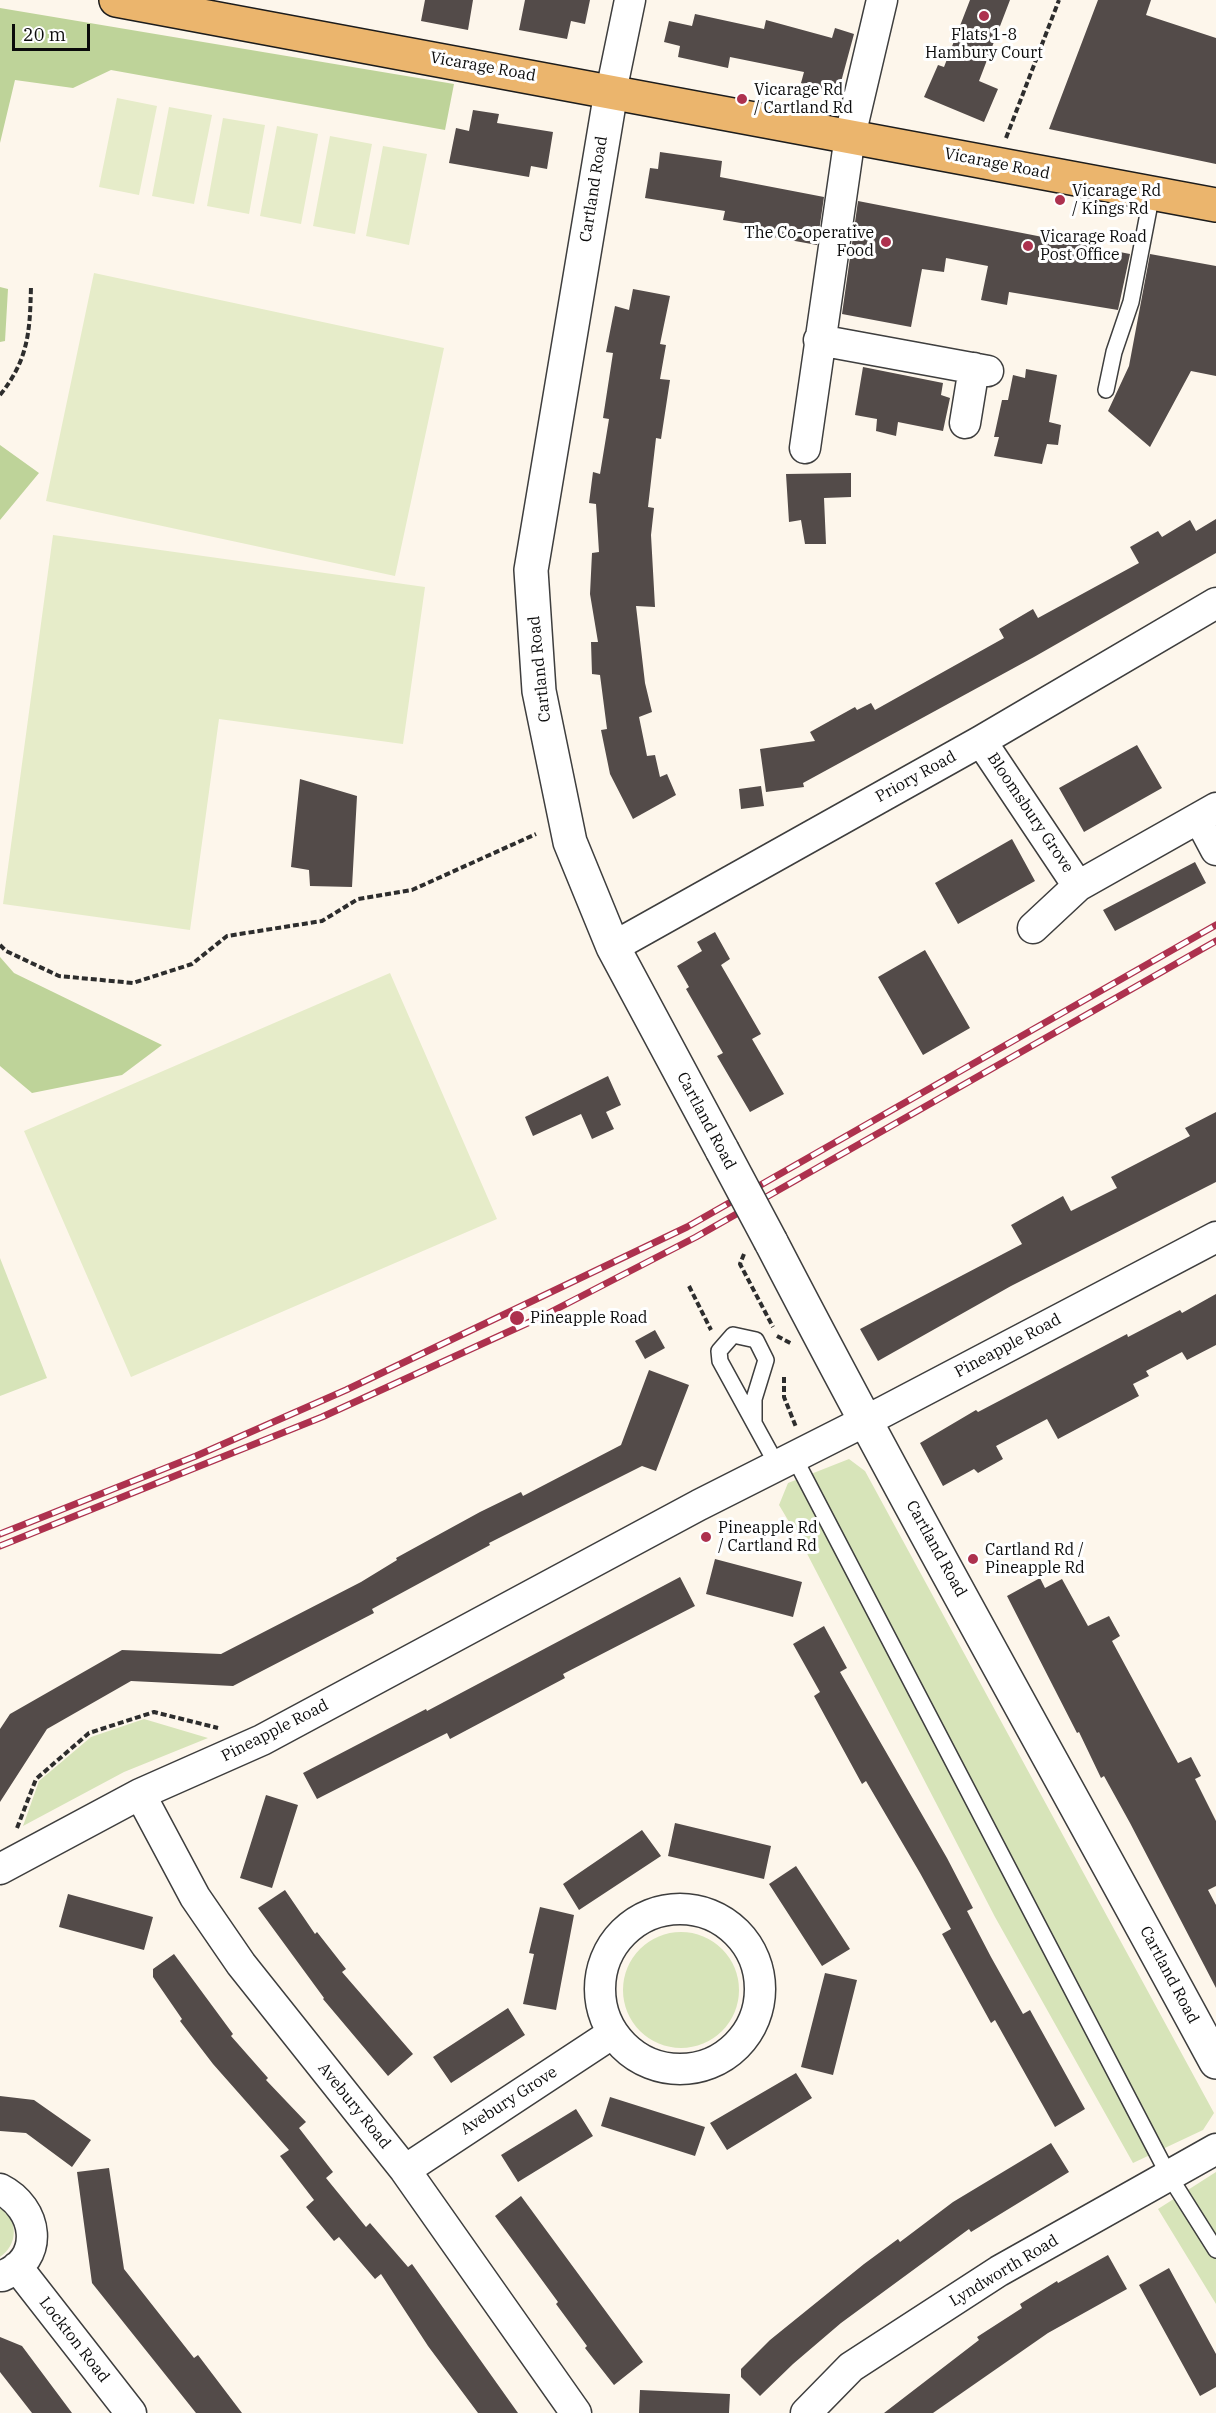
<!DOCTYPE html>
<style>
body{margin:0}
#map{position:relative;width:1216px;height:2413px;overflow:hidden;background:#fdf6eb;font-family:"IBM Plex Serif",serif}
canvas{display:block}
.scale{position:absolute;left:12px;top:24px;width:78px;height:27px;box-sizing:border-box;border:3px solid #0b0b0b;border-top:0;padding-left:8px;font-size:18px;line-height:21px;white-space:nowrap;color:#0b0b0b;-webkit-text-stroke:4px #fff;paint-order:stroke}
</style>
<div id="map">
<canvas width="1216" height="2413"></canvas>
<div class="scale">20 m</div>
</div>
<script>
const g = document.querySelector('canvas').getContext('2d');
g.lineJoin = 'round';
function fillPath(path, color) { g.fillStyle = color; g.fill(path, 'evenodd'); }
function stroke(path, color, width, dash) { g.strokeStyle = color; g.lineWidth = width; g.lineCap = dash ? 'butt' : 'round'; g.setLineDash(dash || []); g.stroke(path); }
function drawText(font, color, halo, rows, align = 'center') {
  g.font = font + ' "IBM Plex Serif",serif'; g.lineWidth = 6; g.setLineDash([]); g.textBaseline = 'middle'; g.strokeStyle = halo; g.fillStyle = color; for (const [text, x, y, turn = 0] of rows) {
    g.save(); g.translate(x, y); g.rotate((+turn || 0) * Math.PI / 180); g.textAlign = isNaN(turn) ? turn : align; if (halo) g.strokeText(text, 0, 0); g.fillText(text, 0, 0); g.restore();
  }
}
fillPath(new Path2D(`
 M 0,1258 L 47,1378 L 0,1396 Z
 M 849,1459 L 865,1471 L 1214,2113 L 1203,2130 L 1133,2163 L 995,1917 L 801,1542 L 779,1505 L 788,1483 Z
 M 144,1719 L 208,1738 L 124,1772 L 23,1826 L 39,1781 L 91,1737 Z
 M623 1990a58 58 0 1 1 116 0a58 58 0 1 1-116 0Z
 M 1216,2172 L 1216,2304 L 1158,2209 Z
 M 0,2208 C 19,2220 18,2245 0,2257 Z`), '#d7e4b9');
fillPath(new Path2D(`
 M 0,8 L 454,84 L 445,130 L 111,70 L 73,88 L 15,80 L 0,143 Z
 M 0,287 L 8,289 L 5,341 L 0,342 Z
 M 0,445 L 39,473 L 0,520 Z
 M 0,957 L 14,973 L 162,1045 L 122,1075 L 32,1093 L 0,1066 Z`), '#bed399');
fillPath(new Path2D(`
 M 117,98 L 157,106 L 139,195 L 99,187 Z
 M 169,107 L 212,115 L 194,204 L 152,196 Z
 M 223,118 L 265,125 L 249,214 L 207,206 Z
 M 277,126 L 318,134 L 301,224 L 260,216 Z
 M 330,136 L 372,144 L 355,234 L 313,226 Z
 M 383,146 L 427,154 L 409,245 L 366,236 Z
 M 94,273 L 444,348 L 395,576 L 46,501 Z
 M 53,535 L 425,587 L 403,744 L 219,719 L 190,930 L 3,904 Z
 M 390,973 L 497,1219 L 131,1377 L 24,1131 Z`), '#e6ecc9');
fillPath(new Path2D(`
 M 425,0 L 473,0 L 468,30 L 421,21 Z
 M 525,0 L 590,0 L 585,24 L 571,21 L 567,39 L 519,30 Z
 M 970,0 L 1010,0 L 979,81 L 998,89 L 984,122 L 924,97 L 938,65 L 944,67 Z
 M 1098,0 L 1151,0 L 1146,15 L 1216,38 L 1216,164 L 1049,129 Z
 M 695,14 L 764,29 L 766,20 L 832,38 L 835,28 L 854,34 L 838,93 L 801,83 L 804,72 L 730,57 L 728,68 L 678,57 L 680,46 L 664,42 L 669,21 L 692,26 Z
 M 473,110 L 499,114 L 497,123 L 553,132 L 547,169 L 531,166 L 529,177 L 449,163 L 456,128 L 469,131 Z
 M 660,152 L 722,161 L 720,177 L 824,197 L 817,245 L 751,233 L 753,225 L 723,220 L 725,211 L 645,198 L 650,168 L 658,169 Z
 M 858,201 L 1130,254 L 1118,310 L 1009,292 L 1007,305 L 981,300 L 988,266 L 946,258 L 944,272 L 922,269 L 911,327 L 842,314 Z
 M 1150,254 L 1216,266 L 1216,376 L 1191,371 L 1150,447 L 1108,411 L 1129,366 Z
 M 633,289 L 670,296 L 660,344 L 666,345 L 660,379 L 670,380 L 661,439 L 656,438 L 648,507 L 654,508 L 651,535 L 655,607 L 636,606 L 645,683 L 652,712 L 639,717 L 647,756 L 655,755 L 660,777 L 667,774 L 676,795 L 633,819 L 610,774 L 601,730 L 607,729 L 600,675 L 592,674 L 591,642 L 598,642 L 590,594 L 592,553 L 599,552 L 596,504 L 589,503 L 593,472 L 600,474 L 609,419 L 603,418 L 613,353 L 606,352 L 615,306 L 629,310 Z
 M 863,367 L 943,383 L 941,395 L 950,398 L 943,431 L 898,422 L 896,436 L 876,431 L 877,419 L 855,415 Z
 M 1026,369 L 1057,375 L 1049,422 L 1061,425 L 1058,445 L 1047,444 L 1042,464 L 994,456 L 999,437 L 994,437 L 1002,400 L 1008,400 L 1013,375 L 1025,378 Z
 M 851,473 L 851,497 L 824,498 L 826,544 L 805,544 L 801,520 L 789,522 L 786,474 Z
 M 1216,519 L 1216,553 L 1034,657 L 803,783 L 804,787 L 766,792 L 760,749 L 815,741 L 810,732 L 855,707 L 857,710 L 871,703 L 875,710 L 1004,638 L 999,629 L 1033,609 L 1038,618 L 1139,563 L 1130,547 L 1158,531 L 1162,537 L 1190,520 L 1196,531 Z
 M 1137,745 L 1162,788 L 1084,832 L 1059,788 Z
 M 300,779 L 357,796 L 352,887 L 310,886 L 309,870 L 291,867 Z
 M 761,786 L 764,806 L 741,809 L 739,789 Z
 M 1012,839 L 1035,881 L 958,924 L 935,883 Z
 M 1195,862 L 1206,883 L 1115,931 L 1103,910 Z
 M 715,932 L 730,959 L 721,965 L 761,1034 L 752,1039 L 784,1094 L 750,1112 L 717,1056 L 723,1053 L 686,989 L 689,987 L 677,966 L 702,951 L 697,942 Z
 M 925,950 L 970,1028 L 923,1055 L 878,977 Z
 M 608,1076 L 621,1105 L 606,1112 L 614,1129 L 592,1139 L 581,1114 L 533,1136 L 525,1117 Z
 M 1216,1112 L 1216,1182 L 1011,1286 L 878,1361 L 860,1329 L 1022,1244 L 1011,1225 L 1063,1196 L 1071,1211 L 1117,1188 L 1111,1177 L 1190,1136 L 1185,1128 Z
 M 1216,1294 L 1216,1345 L 1187,1360 L 1182,1352 L 1146,1371 L 1149,1376 L 1133,1384 L 1139,1396 L 1058,1439 L 1047,1419 L 996,1446 L 1003,1459 L 978,1473 L 974,1469 L 943,1486 L 920,1443 L 976,1410 L 978,1412 L 1127,1334 L 1128,1337 L 1180,1310 L 1182,1313 Z
 M 655,1330 L 665,1348 L 645,1359 L 635,1341 Z
 M 649,1370 L 689,1385 L 656,1471 L 642,1466 L 489,1543 L 490,1545 L 372,1609 L 374,1613 L 233,1686 L 131,1681 L 47,1729 L 0,1802 L 0,1729 L 10,1714 L 122,1650 L 221,1654 L 361,1582 L 397,1560 L 396,1558 L 480,1512 L 521,1492 L 523,1496 L 621,1445 Z
 M 715,1559 L 802,1582 L 793,1617 L 706,1594 Z
 M 680,1577 L 695,1606 L 563,1674 L 565,1678 L 450,1739 L 447,1733 L 317,1799 L 303,1773 L 426,1709 L 427,1711 Z
 M 1040,1578 L 1045,1588 L 1062,1579 L 1088,1626 L 1109,1616 L 1120,1636 L 1112,1641 L 1178,1763 L 1191,1757 L 1201,1776 L 1195,1779 L 1216,1821 L 1216,1886 L 1208,1890 L 1216,1905 L 1216,1988 L 1130,1823 L 1104,1776 L 1101,1778 L 1079,1732 L 1077,1733 L 1007,1596 Z
 M 824,1626 L 847,1668 L 840,1672 L 947,1858 L 973,1908 L 967,1911 L 991,1957 L 1023,2014 L 1030,2010 L 1085,2109 L 1055,2127 L 995,2020 L 991,2023 L 942,1934 L 951,1929 L 920,1873 L 866,1781 L 862,1784 L 814,1696 L 820,1692 L 793,1644 Z
 M 266,1795 L 298,1805 L 272,1888 L 240,1878 Z
 M 675,1823 L 771,1846 L 764,1879 L 668,1856 Z
 M 642,1830 L 661,1856 L 579,1910 L 563,1884 Z
 M 796,1866 L 850,1949 L 822,1966 L 769,1884 Z
 M 285,1890 L 315,1934 L 317,1932 L 346,1969 L 342,1972 L 413,2054 L 388,2076 L 323,1999 L 324,1998 L 258,1908 Z
 M 68,1894 L 153,1917 L 144,1950 L 59,1927 Z
 M 540,1907 L 574,1915 L 556,2010 L 523,2004 L 534,1954 L 529,1953 Z
 M 174,1954 L 233,2034 L 231,2036 L 268,2078 L 266,2080 L 306,2122 L 299,2128 L 333,2172 L 326,2178 L 366,2227 L 370,2223 L 408,2267 L 412,2264 L 518,2413 L 478,2413 L 428,2346 L 381,2274 L 375,2279 L 339,2237 L 334,2241 L 306,2207 L 314,2200 L 280,2156 L 289,2150 L 213,2064 L 180,2021 L 182,2019 L 153,1977 L 153,1969 Z
 M 825,1973 L 857,1980 L 833,2075 L 801,2067 Z
 M 508,2008 L 525,2035 L 451,2083 L 433,2057 Z
 M 796,2073 L 812,2098 L 727,2150 L 710,2123 Z
 M 0,2096 L 34,2100 L 91,2140 L 72,2167 L 26,2133 L 0,2131 Z
 M 610,2097 L 705,2127 L 695,2156 L 601,2126 Z
 M 576,2109 L 593,2136 L 518,2182 L 501,2155 Z
 M 1051,2143 L 1069,2172 L 971,2232 L 969,2229 L 841,2323 L 793,2364 L 760,2396 L 741,2377 L 741,2369 L 770,2340 L 864,2264 L 898,2239 L 900,2242 L 953,2202 Z
 M 109,2168 L 124,2269 L 194,2358 L 198,2355 L 242,2413 L 196,2413 L 92,2283 L 77,2172 Z
 M 521,2196 L 643,2362 L 614,2385 L 585,2348 L 587,2346 L 556,2304 L 558,2302 L 495,2216 Z
 M 1108,2255 L 1127,2289 L 1048,2333 L 933,2413 L 884,2413 L 979,2340 L 977,2337 L 1022,2308 L 1020,2304 L 1057,2281 L 1058,2283 Z
 M 1169,2268 L 1216,2354 L 1216,2387 L 1200,2396 L 1139,2285 Z
 M 0,2337 L 22,2346 L 72,2413 L 32,2413 L 0,2372 Z
 M 640,2390 L 730,2394 L 729,2413 L 639,2413 Z`), '#534b49');
const service = new Path2D(`
 M 1106,390 L 1114,352 L 1131,302 L 1152,193
 M 754,1422 L 754,1399 L 766,1360 L 756,1340 L 733,1335 L 719,1351 L 720,1361 L 777,1465
 M 794,1457 L 1168,2174 L 1216,2250`);
const minor = new Path2D(`
 M 611,92 L 630,0
 M 819,340 L 988,371
 M 965,423 L 974,368
 M 805,448 L 850,136 L 882,0
 M 981,741 L 1078,886
 M 1199,818 L 1216,850
 M 1033,928 L 1078,886 L 1216,808
 M 613,947 L 981,741 L 1216,603
 M 140,1794 L 195,1897 L 241,1964 L 405,2170 L 576,2413
 M 0,1869 L 140,1794 L 262,1740 L 699,1505 L 885,1411 L 1216,1237
 M600 1989a80 80 0 1 1 160 0a80 80 0 1 1-160 0Z
 M 405,2170 L 613,2033
 M 0,2189 C 38,2208 46,2259 2,2276
 M 17,2267 L 131,2413
 M 806,2413 L 851,2367 L 999,2271 L 1216,2149`);
const tertiary = new Path2D(`
 M 611,92 L 531,570 L 539,691 L 570,842 L 613,947 L 722,1150
 M 771,1242 C 914,1518 1068,1788 1216,2062`);
const primary = new Path2D(`
 M 116,0 L 1216,205`);
stroke(service, '#3e3e3e', 18);
stroke(minor, '#3e3e3e', 33);
stroke(tertiary, '#3e3e3e', 36);
stroke(primary, '#1c1c1c', 36);
stroke(new Path2D(`
 M 1006,138 L 1059,0
 M 0,395 C 29,359 30,330 31,286
 M 0,945 L 6,951 L 59,976 L 133,983 L 192,964 L 227,936 L 322,921 L 358,899 L 412,890 L 536,834
 M 744,1254 L 740,1264 L 773,1327
 M 689,1286 L 711,1330
 M 777,1336 L 792,1344
 M 784,1377 L 784,1397 L 796,1427
 M 17,1828 L 36,1779 L 89,1733 L 154,1712 L 218,1728`), '#2d2d2d', 4, [6, 3]);
stroke(service, '#fff', 15);
stroke(minor, '#fff', 30);
stroke(tertiary, '#fff', 33);
stroke(primary, '#ebb56d', 33);
const rail = new Path2D(`
 M 0,1534 L 196,1456 L 346,1390 L 687,1227 L 1216,925
 M 0,1546 L 322,1417 L 543,1316 L 696,1237 L 1216,941`);
stroke(rail, '#ad314e', 7);
stroke(rail, '#fff', 4.5, [14]);
const tertiaryBridge = new Path2D(`
 M 722,1150 L 771,1242`);
stroke(tertiaryBridge, '#3e3e3e', 36, []);
stroke(tertiaryBridge, '#fff', 33);
for (const [x, y, r, color] of [
 [984,16,6,"#ad314e"],
 [742,99,6,"#ad314e"],
 [1060,200,6,"#ad314e"],
 [886,242,6,"#ad314e"],
 [1028,246,6,"#ad314e"],
 [517,1318,8,"#ad314e"],
 [706,1537,6,"#ad314e"],
 [973,1559,6,"#ad314e"]
]) { const dot = new Path2D(); dot.arc(x, y, r, 0, 2 * Math.PI); g.fillStyle = color; g.fill(dot); stroke(dot, '#fff', 2); }
drawText('16px', '#0b0b0b', '#fff', [
 ["Flats 1-8",984,35,"center"],
 ["Hambury Court",984,53,"center"],
 ["Vicarage Rd",754,90],
 ["/ Cartland Rd",754,108],
 ["Vicarage Rd",1072,191],
 ["/ Kings Rd",1072,209],
 ["The Co-operative",874,233,"right"],
 ["Food",874,251,"right"],
 ["Vicarage Road",1040,237],
 ["Post Office",1040,255],
 ["Pineapple Road",530,1318],
 ["Pineapple Rd",718,1528],
 ["/ Cartland Rd",718,1546],
 ["Cartland Rd /",985,1550],
 ["Pineapple Rd",985,1568]
], 'left');
drawText('16px', '#0b0b0b', '#fff', [
 ["Vicarage Road",483,67,10],
 ["Vicarage Road",997,164,11],
 ["Cartland Road",594,189,-81],
 ["Cartland Road",540,669,-96],
 ["Priory Road",916,777,-29],
 ["Bloomsbury Grove",1030,813,56],
 ["Cartland Road",706,1121,62],
 ["Pineapple Road",1008,1346,-28],
 ["Cartland Road",936,1549,61],
 ["Pineapple Road",275,1731,-27],
 ["Cartland Road",1169,1975,62],
 ["Avebury Grove",509,2101,-33],
 ["Avebury Road",354,2106,51],
 ["Lyndworth Road",1004,2271,-31],
 ["Lockton Road",74,2340,52]
]);
</script>
